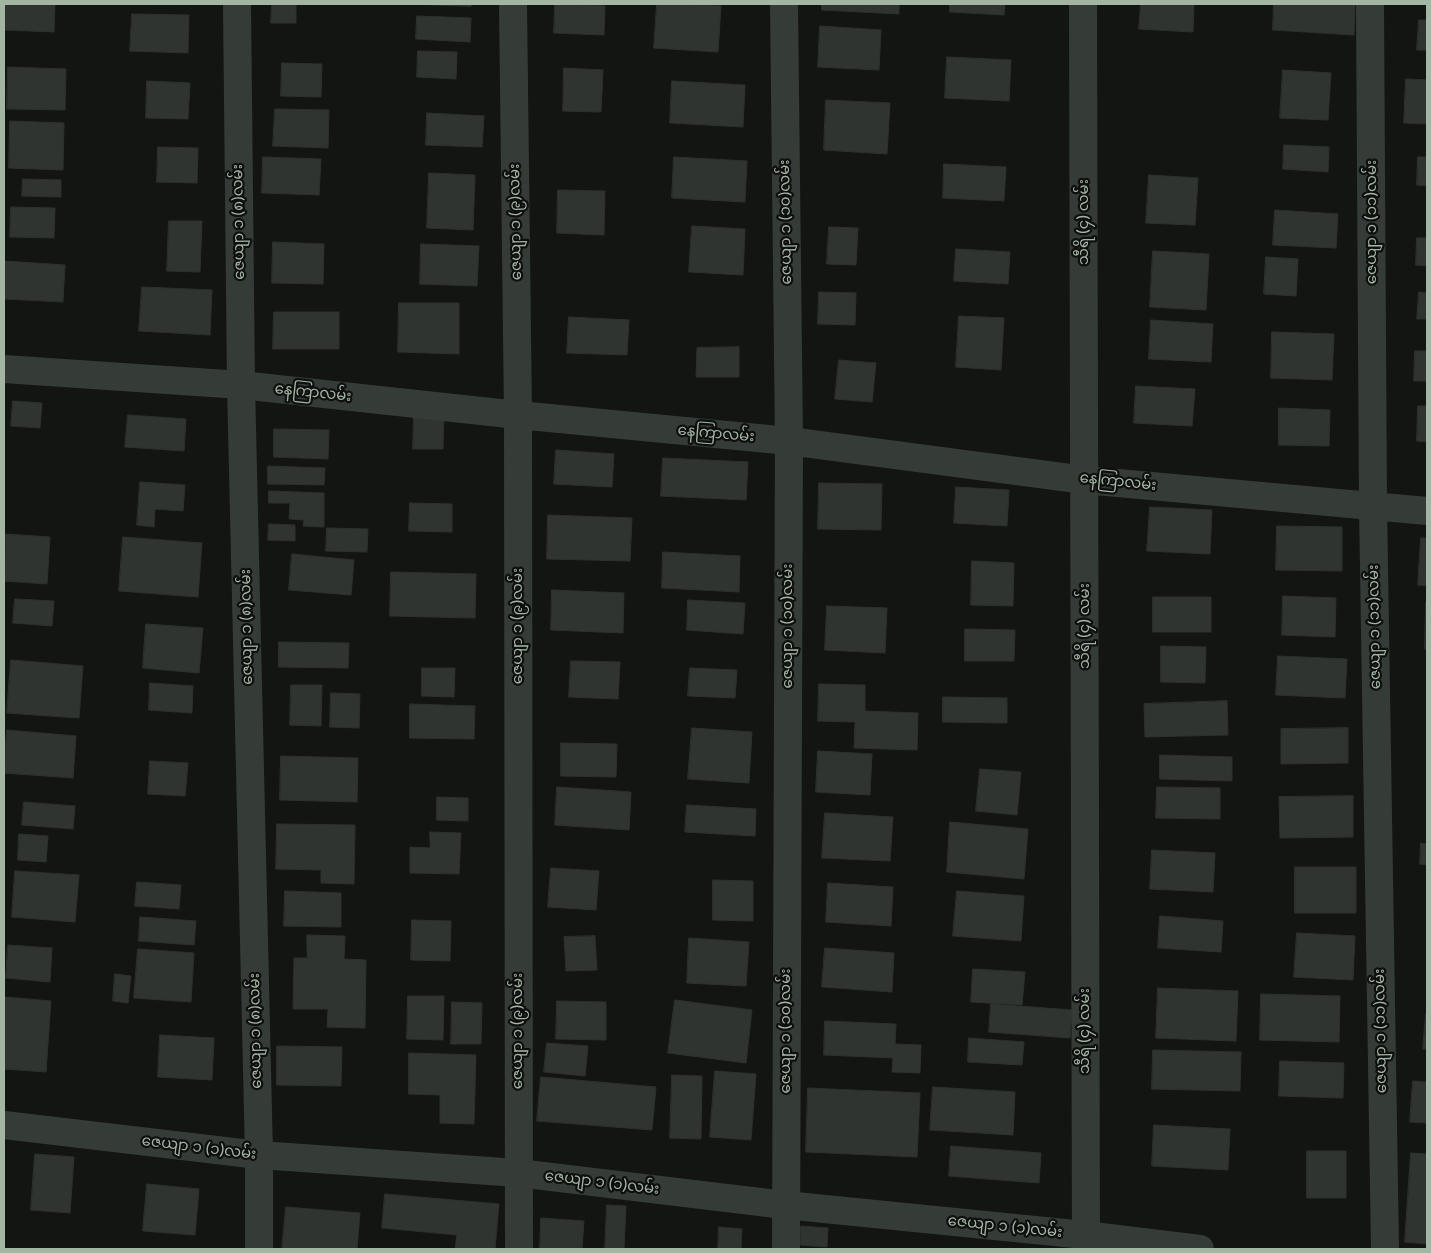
<!DOCTYPE html>
<meta charset="utf-8">
<style>
body{margin:0}
#map{position:relative;width:1431px;height:1253px;overflow:hidden;background:#131513;font-family:"Varela Round",sans-serif}
canvas{display:block}
.frame{position:absolute;inset:0;border:5px solid #a3b6a4;pointer-events:none}
</style>
<div id="map">
<canvas width="1431" height="1253"></canvas>
<div class="frame"></div>
</div>
<script>
const g = document.querySelector('canvas').getContext('2d');
g.lineJoin = 'round';
function fillPath(path, color) { g.fillStyle = color; g.fill(path, 'evenodd'); }
function stroke(path, color, width, dash) { g.strokeStyle = color; g.lineWidth = width; g.lineCap = dash ? 'butt' : 'round'; g.setLineDash(dash || []); g.stroke(path); }
function drawText(font, color, halo, rows, align = 'center') {
  g.font = font + ' "Varela Round","Noto Sans Myanmar",sans-serif'; g.lineWidth = 4.5; g.setLineDash([]); g.textBaseline = 'middle'; g.strokeStyle = halo; g.fillStyle = color; for (const [text, x, y, turn = 0] of rows) {
    g.save(); g.translate(x, y); g.rotate((+turn || 0) * Math.PI / 180); g.textAlign = isNaN(turn) ? turn : align; if (halo) g.strokeText(text, 0, 0); g.fillText(text, 0, 0); g.restore();
  }
}
const building = new Path2D(`
 M 4,4 L 55,4 L 54,32 L 4,30 Z
 M 272,4 L 296,4 L 296,23 L 271,23 Z
 M 411,4 L 471,4 L 471,6 Z
 M 555,4 L 605,6 L 604,35 L 554,33 Z
 M 657,4 L 721,6 L 718,52 L 654,48 Z
 M 822,4 L 899,4 L 899,14 L 822,10 Z
 M 950,4 L 1005,4 L 1004,15 L 950,12 Z
 M 1141,4 L 1194,4 L 1193,32 L 1139,29 Z
 M 1274,4 L 1355,4 L 1354,35 L 1273,30 Z
 M 132,14 L 189,15 L 188,53 L 130,51 Z
 M 417,16 L 471,18 L 470,42 L 416,39 Z
 M 1419,20 L 1427,20 L 1427,50 L 1417,50 Z
 M 820,26 L 881,30 L 879,70 L 818,67 Z
 M 418,51 L 457,52 L 456,79 L 417,77 Z
 M 947,57 L 1011,60 L 1009,101 L 945,98 Z
 M 282,63 L 322,64 L 321,97 L 281,96 Z
 M 8,67 L 66,69 L 65,110 L 7,109 Z
 M 564,68 L 603,70 L 601,112 L 563,111 Z
 M 1283,70 L 1331,73 L 1328,120 L 1280,118 Z
 M 1406,79 L 1427,80 L 1427,124 L 1404,123 Z
 M 147,81 L 190,83 L 188,119 L 146,118 Z
 M 672,81 L 745,85 L 743,127 L 670,123 Z
 M 826,100 L 890,103 L 887,154 L 824,150 Z
 M 275,109 L 329,110 L 328,148 L 273,146 Z
 M 427,113 L 484,116 L 482,147 L 426,145 Z
 M 10,121 L 64,123 L 63,170 L 9,168 Z
 M 1284,145 L 1329,147 L 1328,172 L 1283,169 Z
 M 158,147 L 198,148 L 197,183 L 157,182 Z
 M 263,157 L 321,159 L 319,195 L 262,193 Z
 M 674,157 L 747,161 L 745,202 L 672,198 Z
 M 1418,157 L 1427,157 L 1427,186 L 1417,185 Z
 M 944,164 L 1006,167 L 1004,201 L 943,198 Z
 M 429,173 L 475,175 L 473,230 L 427,228 Z
 M 1149,175 L 1198,178 L 1195,225 L 1146,223 Z
 M 23,179 L 61,180 L 61,197 L 22,196 Z
 M 558,190 L 605,191 L 604,235 L 557,233 Z
 M 11,207 L 55,208 L 54,238 L 10,237 Z
 M 1275,210 L 1338,214 L 1336,248 L 1273,245 Z
 M 169,221 L 202,221 L 200,272 L 167,271 Z
 M 692,226 L 745,229 L 743,275 L 689,272 Z
 M 829,227 L 858,228 L 856,265 L 827,264 Z
 M 1417,238 L 1427,238 L 1427,266 L 1416,265 Z
 M 273,242 L 324,244 L 323,284 L 272,283 Z
 M 421,244 L 479,246 L 477,286 L 420,284 Z
 M 956,249 L 1010,252 L 1008,284 L 954,281 Z
 M 1153,251 L 1209,254 L 1206,310 L 1150,307 Z
 M 1266,257 L 1298,259 L 1296,296 L 1264,294 Z
 M 4,261 L 65,265 L 63,302 L 4,299 Z
 M 142,287 L 212,290 L 210,335 L 139,331 Z
 M 819,292 L 856,293 L 855,325 L 818,324 Z
 M 1419,292 L 1427,293 L 1427,319 L 1417,319 Z
 M 399,303 L 459,303 L 459,354 L 398,352 Z
 M 274,312 L 339,312 L 339,349 L 273,349 Z
 M 959,316 L 1004,318 L 1001,370 L 956,367 Z
 M 569,317 L 629,320 L 627,355 L 567,353 Z
 M 1151,320 L 1213,324 L 1211,362 L 1149,359 Z
 M 1272,332 L 1334,334 L 1332,380 L 1271,378 Z
 M 739,347 L 739,377 L 696,377 L 697,348 Z
 M 1415,351 L 1427,351 L 1427,381 L 1414,381 Z
 M 839,360 L 876,363 L 872,402 L 835,399 Z
 M 1136,386 L 1195,389 L 1192,426 L 1134,423 Z
 M 13,401 L 42,403 L 40,428 L 11,426 Z
 M 1418,406 L 1427,406 L 1427,442 L 1417,441 Z
 M 1279,408 L 1330,410 L 1329,446 L 1279,445 Z
 M 128,415 L 186,419 L 184,451 L 125,447 Z
 M 414,415 L 444,415 L 443,449 L 413,449 Z
 M 274,429 L 329,430 L 328,459 L 274,457 Z
 M 556,450 L 614,454 L 612,487 L 554,484 Z
 M 663,458 L 748,462 L 746,500 L 661,496 Z
 M 268,466 L 325,468 L 324,485 L 268,484 Z
 M 140,482 L 185,485 L 183,511 L 155,509 L 154,527 L 137,525 Z
 M 819,483 L 882,484 L 881,530 L 818,529 Z
 M 956,487 L 1009,490 L 1007,526 L 954,523 Z
 M 269,491 L 324,493 L 324,527 L 303,526 L 304,520 L 289,519 L 290,503 L 269,503 Z
 M 410,503 L 452,504 L 452,532 L 409,531 Z
 M 1150,507 L 1212,510 L 1210,554 L 1147,551 Z
 M 548,515 L 632,518 L 630,561 L 547,559 Z
 M 269,524 L 295,525 L 295,541 L 268,540 Z
 M 1277,526 L 1342,527 L 1342,571 L 1276,570 Z
 M 327,528 L 368,529 L 367,552 L 326,551 Z
 M 6,534 L 50,537 L 47,584 L 4,581 Z
 M 123,537 L 202,543 L 198,597 L 119,591 Z
 M 1421,538 L 1427,538 L 1427,586 L 1418,585 Z
 M 663,552 L 740,556 L 739,592 L 662,588 Z
 M 292,554 L 354,560 L 351,595 L 289,590 Z
 M 972,561 L 1014,563 L 1013,606 L 971,605 Z
 M 391,572 L 476,574 L 475,618 L 390,616 Z
 M 552,590 L 624,593 L 623,633 L 551,630 Z
 M 1283,596 L 1336,598 L 1335,637 L 1282,635 Z
 M 1153,597 L 1211,597 L 1211,632 L 1153,632 Z
 M 15,599 L 54,601 L 52,626 L 13,623 Z
 M 688,600 L 745,603 L 743,634 L 687,630 Z
 M 1426,602 L 1427,602 L 1427,649 L 1425,649 Z
 M 827,606 L 887,608 L 885,653 L 825,650 Z
 M 146,624 L 203,628 L 199,673 L 143,668 Z
 M 965,629 L 1015,630 L 1014,661 L 965,661 Z
 M 279,642 L 349,643 L 348,668 L 279,667 Z
 M 1161,646 L 1206,647 L 1205,683 L 1161,682 Z
 M 1278,656 L 1347,659 L 1345,698 L 1276,695 Z
 M 11,660 L 83,666 L 79,718 L 7,713 Z
 M 571,661 L 620,662 L 618,699 L 569,697 Z
 M 422,668 L 455,668 L 454,697 L 422,696 Z
 M 690,668 L 737,670 L 735,698 L 688,696 Z
 M 150,683 L 193,686 L 192,713 L 149,710 Z
 M 819,684 L 865,685 L 865,711 L 918,713 L 917,750 L 854,748 L 855,722 L 818,721 Z
 M 291,685 L 322,685 L 321,726 L 290,725 Z
 M 331,693 L 360,694 L 359,728 L 330,727 Z
 M 943,697 L 1007,698 L 1007,723 L 943,722 Z
 M 1227,701 L 1228,735 L 1145,737 L 1144,704 Z
 M 410,704 L 475,706 L 474,739 L 410,738 Z
 M 692,728 L 752,732 L 749,783 L 688,779 Z
 M 1348,728 L 1348,763 L 1281,764 L 1281,729 Z
 M 7,730 L 76,736 L 73,778 L 4,773 Z
 M 561,743 L 617,744 L 616,777 L 561,776 Z
 M 818,751 L 872,754 L 870,795 L 816,792 Z
 M 1160,755 L 1232,757 L 1232,781 L 1160,779 Z
 M 281,756 L 358,758 L 357,802 L 280,800 Z
 M 150,761 L 188,763 L 185,796 L 148,794 Z
 M 980,769 L 1021,772 L 1017,815 L 976,811 Z
 M 557,787 L 631,792 L 629,830 L 555,825 Z
 M 1157,787 L 1220,788 L 1220,819 L 1156,818 Z
 M 1353,796 L 1353,837 L 1280,838 L 1279,797 Z
 M 437,797 L 468,798 L 468,821 L 437,820 Z
 M 24,802 L 75,806 L 73,829 L 22,825 Z
 M 687,805 L 756,809 L 755,836 L 685,832 Z
 M 825,813 L 893,817 L 890,861 L 822,858 Z
 M 950,822 L 1028,829 L 1024,879 L 947,872 Z
 M 277,824 L 355,825 L 354,884 L 321,883 L 321,870 L 276,869 Z
 M 430,832 L 461,833 L 459,874 L 410,873 L 410,847 L 430,848 Z
 M 19,834 L 48,836 L 46,862 L 18,860 Z
 M 1421,843 L 1427,844 L 1427,865 L 1420,864 Z
 M 1152,850 L 1215,853 L 1213,892 L 1150,889 Z
 M 1295,867 L 1356,867 L 1356,913 L 1295,913 Z
 M 551,868 L 599,871 L 596,910 L 548,907 Z
 M 15,871 L 79,875 L 75,922 L 12,917 Z
 M 713,880 L 753,881 L 753,921 L 713,920 Z
 M 137,882 L 181,885 L 179,909 L 135,906 Z
 M 828,883 L 893,887 L 891,926 L 826,922 Z
 M 285,891 L 341,893 L 341,927 L 284,926 Z
 M 957,891 L 1024,896 L 1021,941 L 953,936 Z
 M 1160,916 L 1223,921 L 1221,952 L 1158,948 Z
 M 140,917 L 196,921 L 194,945 L 139,941 Z
 M 412,920 L 451,921 L 450,961 L 411,960 Z
 M 1297,933 L 1355,936 L 1353,980 L 1294,977 Z
 M 307,935 L 345,936 L 344,959 L 366,960 L 365,1028 L 327,1027 L 328,1009 L 293,1009 L 294,958 L 307,958 Z
 M 595,936 L 597,970 L 566,971 L 564,937 Z
 M 689,938 L 749,942 L 746,986 L 687,983 Z
 M 8,945 L 52,948 L 50,982 L 6,978 Z
 M 825,948 L 894,953 L 892,992 L 822,987 Z
 M 138,949 L 194,953 L 191,1002 L 134,998 Z
 M 973,969 L 1025,972 L 1022,1005 L 971,1002 Z
 M 115,974 L 131,976 L 128,1003 L 113,1001 Z
 M 1158,988 L 1238,991 L 1236,1041 L 1156,1038 Z
 M 1261,994 L 1340,996 L 1339,1042 L 1260,1040 Z
 M 408,996 L 444,996 L 443,1040 L 407,1039 Z
 M 5,997 L 51,1001 L 46,1072 L 4,1069 Z
 M 675,1000 L 752,1010 L 746,1063 L 668,1053 Z
 M 557,1001 L 606,1002 L 606,1040 L 556,1039 Z
 M 452,1002 L 482,1003 L 481,1044 L 451,1044 Z
 M 991,1004 L 1072,1010 L 1070,1038 L 989,1032 Z
 M 1426,1014 L 1427,1014 L 1427,1049 L 1423,1049 Z
 M 825,1021 L 896,1024 L 895,1044 L 921,1045 L 920,1073 L 892,1072 L 893,1058 L 824,1055 Z
 M 160,1035 L 214,1038 L 212,1080 L 158,1077 Z
 M 969,1038 L 1024,1042 L 1022,1065 L 968,1062 Z
 M 547,1043 L 588,1046 L 585,1076 L 544,1072 Z
 M 277,1046 L 342,1047 L 341,1086 L 277,1085 Z
 M 1153,1050 L 1241,1052 L 1240,1091 L 1152,1089 Z
 M 409,1053 L 476,1055 L 474,1124 L 440,1123 L 440,1095 L 409,1094 Z
 M 1280,1061 L 1344,1063 L 1343,1098 L 1279,1096 Z
 M 715,1071 L 756,1074 L 751,1140 L 710,1137 Z
 M 672,1075 L 702,1076 L 701,1139 L 670,1138 Z
 M 541,1077 L 656,1087 L 652,1130 L 537,1121 Z
 M 1413,1081 L 1427,1082 L 1427,1123 L 1410,1122 Z
 M 933,1087 L 1015,1092 L 1013,1135 L 930,1130 Z
 M 808,1088 L 920,1093 L 917,1157 L 806,1152 Z
 M 1154,1125 L 1230,1129 L 1228,1170 L 1152,1166 Z
 M 951,1146 L 1041,1153 L 1039,1183 L 949,1176 Z
 M 1307,1151 L 1346,1151 L 1346,1198 L 1307,1198 Z
 M 1411,1153 L 1427,1154 L 1427,1244 L 1405,1242 Z
 M 35,1154 L 74,1157 L 70,1213 L 31,1210 Z
 M 147,1184 L 199,1189 L 195,1235 L 143,1231 Z
 M 385,1194 L 499,1204 L 495,1249 L 455,1249 L 457,1235 L 382,1228 Z
 M 607,1205 L 626,1206 L 624,1249 L 605,1249 Z
 M 286,1207 L 360,1213 L 357,1249 L 282,1249 Z
 M 541,1218 L 584,1221 L 582,1249 L 540,1249 Z
 M 801,1226 L 828,1228 L 827,1247 L 800,1245 Z
 M 719,1227 L 742,1229 L 741,1249 L 718,1249 Z`);
fillPath(building, '#303431');
stroke(building, '#2d312e', 1);
stroke(new Path2D(`
 M 237,4 L 241,385 L 259,1155 L 259,1249
 M 513,4 L 518,415 L 519,1249
 M 784,4 L 789,441 L 786,1249
 M 1083,4 L 1086,1249
 M 1370,4 L 1373,506 L 1385,1249
 M 4,369 L 241,385 L 518,415 L 789,441 L 1085,480 L 1427,511`), '#353c37', 28);
stroke(new Path2D(`
 M 4,1125 L 259,1155 L 518,1173 L 785,1205 L 1085,1235 L 1200,1249`), '#353c37', 28);
drawText('15px', '#a3b6a4', '#0e0f0e', [
 ["ဇေယျာ ၁ (၈)လမ်း",239,222,-91],
 ["ဇေယျာ ၁ (၉)လမ်း",516,222,-91],
 ["ဇေယျာ ၁ (၁၀)လမ်း",786,222,-91],
 ["သီရိ (၄) လမ်း",1084,222,-90],
 ["ဇေယျာ ၁ (၁၁)လမ်း",1372,222,-90],
 ["နေကြာလမ်း",313,393,6],
 ["နေကြာလမ်း",716,434,5],
 ["နေကြာလမ်း",1118,482,6],
 ["ဇေယျာ ၁ (၉)လမ်း",518,626,-90],
 ["ဇေယျာ ၁ (၁၀)လမ်း",788,626,-90],
 ["သီရိ (၄) လမ်း",1085,626,-90],
 ["ဇေယျာ ၁ (၈)လမ်း",247,627,-91],
 ["ဇေယျာ ၁ (၁၁)လမ်း",1375,627,-91],
 ["ဇေယျာ ၁ (၈)လမ်း",256,1031,-91],
 ["ဇေယျာ ၁ (၉)လမ်း",518,1031,-90],
 ["ဇေယျာ ၁ (၁၀)လမ်း",786,1031,-90],
 ["သီရိ (၄) လမ်း",1085,1031,-90],
 ["ဇေယျာ ၁ (၁၁)လမ်း",1381,1031,-91],
 ["ဇေယျာ ၁ (၁)လမ်း",199,1148,7],
 ["ဇေယျာ ၁ (၁)လမ်း",602,1183,7],
 ["ဇေယျာ ၁ (၁)လမ်း",1005,1227,6]
]);
</script>
